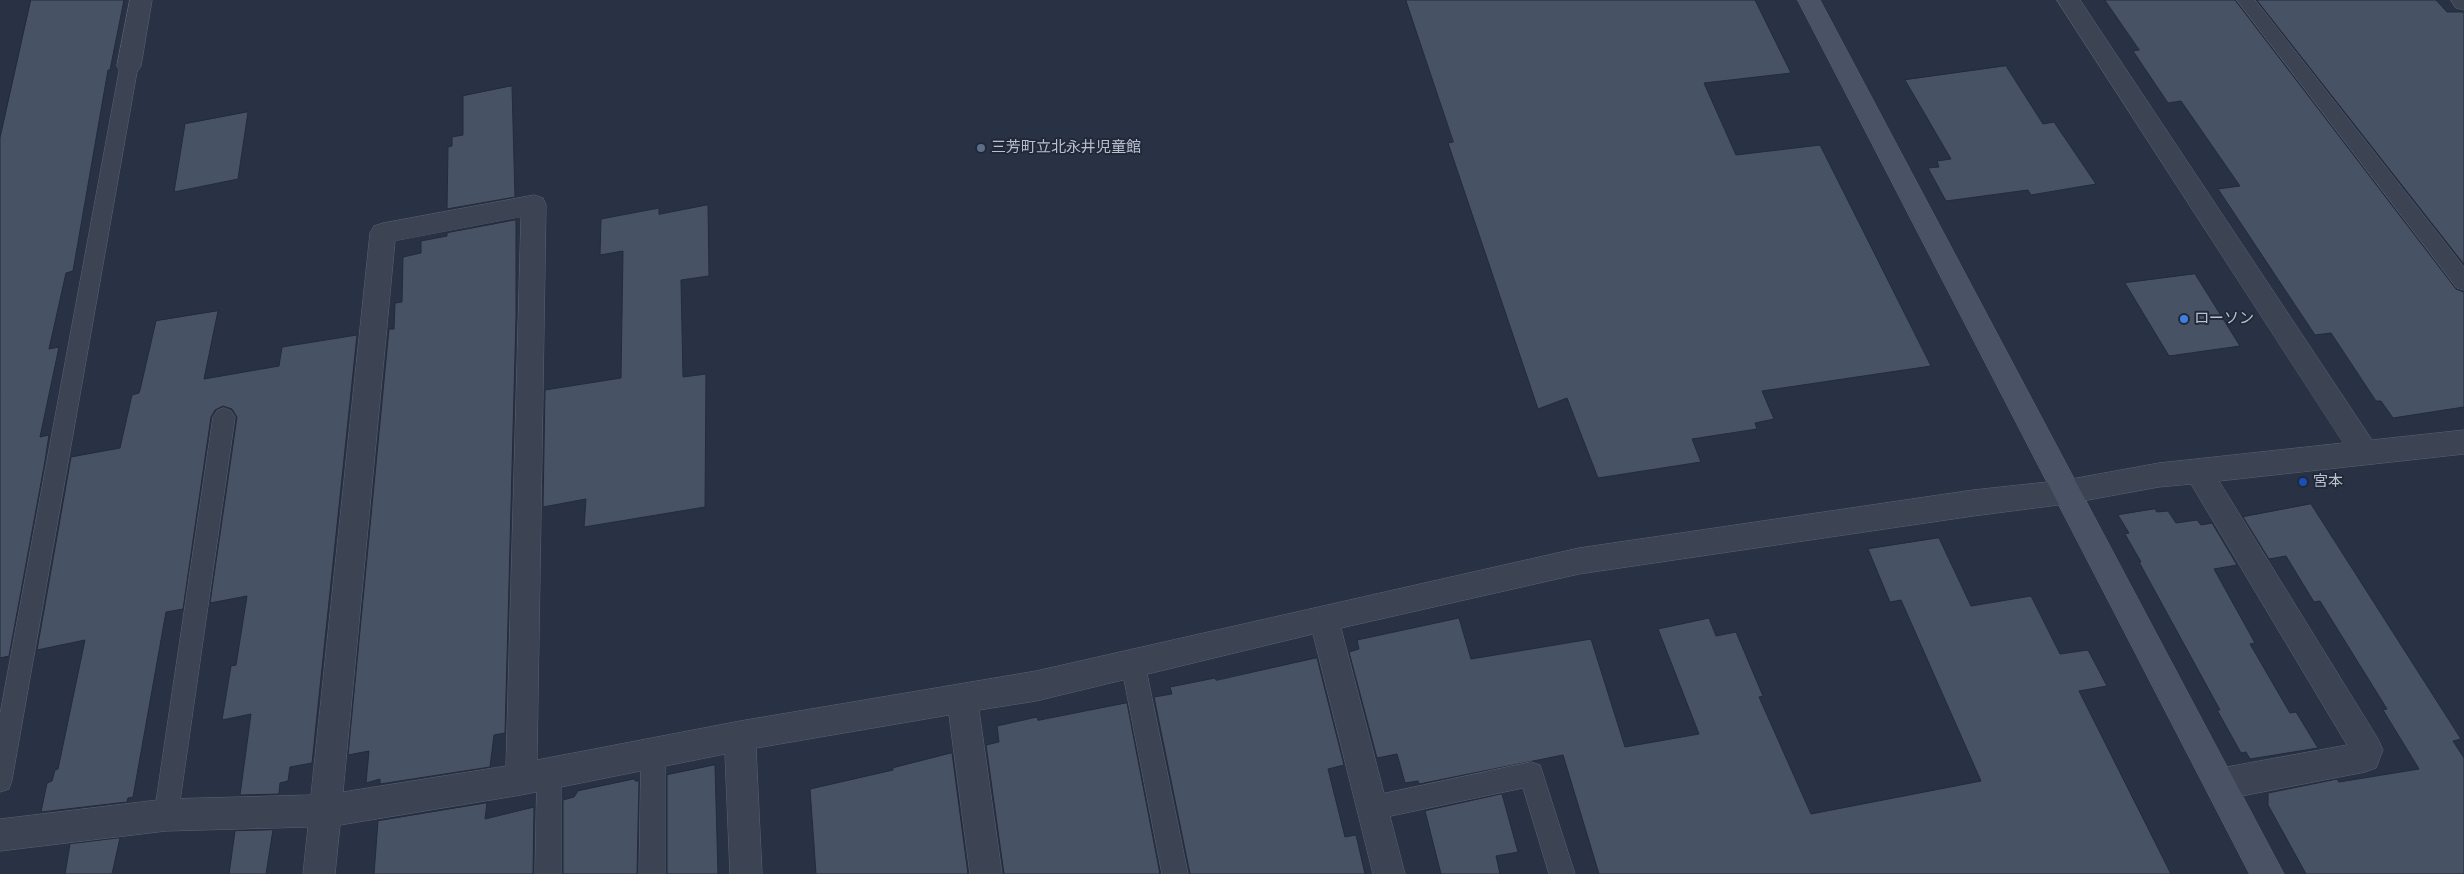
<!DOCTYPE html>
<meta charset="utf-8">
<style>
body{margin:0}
canvas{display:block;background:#283244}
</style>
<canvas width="2464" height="874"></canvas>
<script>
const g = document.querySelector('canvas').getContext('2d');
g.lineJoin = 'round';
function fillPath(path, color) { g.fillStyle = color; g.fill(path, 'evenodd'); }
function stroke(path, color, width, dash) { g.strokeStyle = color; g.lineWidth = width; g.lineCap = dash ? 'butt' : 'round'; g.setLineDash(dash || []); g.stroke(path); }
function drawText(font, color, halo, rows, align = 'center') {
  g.font = font + ' "Nunito Sans","Noto Sans JP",sans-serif'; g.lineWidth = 4; g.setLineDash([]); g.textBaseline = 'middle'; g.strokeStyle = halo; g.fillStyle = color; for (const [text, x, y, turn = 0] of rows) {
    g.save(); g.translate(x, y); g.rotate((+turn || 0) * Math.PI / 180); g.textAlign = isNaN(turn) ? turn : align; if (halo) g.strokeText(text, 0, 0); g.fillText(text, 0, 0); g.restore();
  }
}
const building = new Path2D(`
 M 31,0 L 124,0 L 110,70 L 108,70 L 73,271 L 66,273 L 49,349 L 59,347 L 40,437 L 49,435 L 45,461 L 9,656 L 0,658 L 0,138 Z
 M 1406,0 L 1755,0 L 1791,73 L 1704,83 L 1736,155 L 1820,145 L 1931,366 L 1762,391 L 1774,419 L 1755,423 L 1757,429 L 1692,439 L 1701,462 L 1598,478 L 1567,398 L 1538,409 L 1448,143 L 1453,142 Z
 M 2105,0 L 2235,0 L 2456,289 L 2464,292 L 2464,407 L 2393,418 L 2381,401 L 2376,401 L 2331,333 L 2315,335 L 2218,189 L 2240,186 L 2181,101 L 2168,103 L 2133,51 L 2139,50 Z
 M 2257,0 L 2436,0 L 2447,12 L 2464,12 L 2464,264 Z
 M 2006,66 L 2043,124 L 2054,122 L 2096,184 L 2031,195 L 2028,190 L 1946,201 L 1928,168 L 1939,167 L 1937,161 L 1951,159 L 1905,80 Z
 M 512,86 L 515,197 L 447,209 L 448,147 L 452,146 L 452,137 L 463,135 L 463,96 Z
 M 248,112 L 238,179 L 174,192 L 185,124 Z
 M 708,205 L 709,276 L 681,280 L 683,377 L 706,374 L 705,507 L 584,527 L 586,499 L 543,507 L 545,390 L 621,378 L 623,251 L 600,255 L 601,219 L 659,208 L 659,214 Z
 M 516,220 L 516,317 L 505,733 L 494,735 L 490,767 L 380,784 L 380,779 L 366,783 L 369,751 L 348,755 L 389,329 L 394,329 L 395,303 L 402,302 L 403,257 L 421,253 L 421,241 L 447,236 L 447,233 Z
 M 2195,274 L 2240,346 L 2169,356 L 2125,283 Z
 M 218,311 L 204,379 L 279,366 L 282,347 L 357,335 L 312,763 L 290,767 L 288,781 L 280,783 L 279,794 L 240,795 L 251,714 L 222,720 L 231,666 L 236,665 L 247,596 L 210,603 L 237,417 L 232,409 L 223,406 L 215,410 L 211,417 L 183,609 L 166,612 L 133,797 L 128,798 L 127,802 L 41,812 L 47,783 L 52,781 L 55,770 L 58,769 L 85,640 L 37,650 L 71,457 L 120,448 L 132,395 L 139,393 L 140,390 L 156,321 Z
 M 2311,504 L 2461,739 L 2453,741 L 2464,758 L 2464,874 L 2306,874 L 2268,805 L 2268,793 L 2337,779 L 2339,782 L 2419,769 L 2383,710 L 2387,709 L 2320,601 L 2314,602 L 2286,556 L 2269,559 L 2243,517 Z
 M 2155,509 L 2157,512 L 2168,511 L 2176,523 L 2197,520 L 2201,525 L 2212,523 L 2237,565 L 2214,569 L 2255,643 L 2250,644 L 2290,713 L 2296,712 L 2318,748 L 2250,759 L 2246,752 L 2241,753 L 2217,710 L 2220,710 L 2139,562 L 2141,562 L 2125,534 L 2129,533 L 2118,515 Z
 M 1939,538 L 1971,606 L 2031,596 L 2060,654 L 2088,650 L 2107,686 L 2079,691 L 2171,874 L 1599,874 L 1563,755 L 1419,784 L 1418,781 L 1405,783 L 1397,754 L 1377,758 L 1349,652 L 1359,649 L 1357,640 L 1459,618 L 1471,659 L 1591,639 L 1625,747 L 1699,734 L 1658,629 L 1709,618 L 1716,636 L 1736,632 L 1763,696 L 1759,697 L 1811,814 L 1981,781 L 1901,600 L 1890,602 L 1868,549 Z
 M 1317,658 L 1344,765 L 1328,769 L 1345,837 L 1356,835 L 1365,874 L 1190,874 L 1154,697 L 1172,694 L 1170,687 L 1215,678 L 1216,680 Z
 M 1127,703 L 1160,874 L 1004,874 L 986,745 L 999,742 L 997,726 L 1037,717 L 1038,720 Z
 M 952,753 L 968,874 L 816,874 L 810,789 L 893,770 L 893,768 Z
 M 715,765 L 718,874 L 667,874 L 667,775 Z
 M 635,779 L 635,781 L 639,781 L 637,874 L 563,874 L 563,800 L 574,797 L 578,791 Z
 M 1502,794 L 1518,852 L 1496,856 L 1500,874 L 1441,874 L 1425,811 Z
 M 487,803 L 485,819 L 534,807 L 533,874 L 374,874 L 378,821 Z
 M 273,830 L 266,874 L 229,874 L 235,831 Z
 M 120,838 L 112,874 L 65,874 L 70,844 Z`);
fillPath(building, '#475265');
stroke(building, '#232b3b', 1);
const lane = new Path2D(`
 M 2237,0 L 2255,0 L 2464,267 L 2464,290 L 2457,288 Z
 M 129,60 L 135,61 L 138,66 L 12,780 L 9,789 L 0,792 L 0,714 L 120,66 L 123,61 Z
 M 224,408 L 231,411 L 235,417 L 178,815 L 175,824 L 166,827 L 157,824 L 154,815 L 213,417 L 217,411 Z
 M 1133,653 L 1141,656 L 1145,664 L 1188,874 L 1162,874 L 1121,664 L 1125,656 Z
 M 653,742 L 662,746 L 665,754 L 665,874 L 639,874 L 641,754 L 644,746 Z
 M 549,759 L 558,762 L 561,771 L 561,874 L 535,874 L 537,771 L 540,762 Z
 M 1531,762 L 1540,765 L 1543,774 L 1575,874 L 1549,874 L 1523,788 L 1372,820 L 1363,817 L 1360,808 L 1363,799 L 1372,796 Z`);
const street = new Path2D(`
 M 130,0 L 152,0 L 141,66 L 137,72 L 129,74 L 121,72 L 117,66 Z
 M 2057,0 L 2080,0 L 2372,440 L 2464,430 L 2464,454 L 2219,481 L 2378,739 L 2383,750 L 2376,768 L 2365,772 L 2221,800 L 2210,795 L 2205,784 L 2210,773 L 2221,768 L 2347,745 L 2191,484 L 2159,487 L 2066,504 L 1973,516 L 1579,574 L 1341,628 L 1405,874 L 1373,874 L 1313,634 L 1036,701 L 979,710 L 1002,874 L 970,874 L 949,715 L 756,748 L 762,874 L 730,874 L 725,754 L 521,795 L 340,825 L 335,874 L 303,874 L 308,827 L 166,831 L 0,851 L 0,819 L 166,799 L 311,795 L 370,233 L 374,226 L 383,223 L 534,195 L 543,198 L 546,205 L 537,760 L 740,721 L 1036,671 L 1579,548 L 1973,490 L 2066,480 L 2159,463 L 2343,443 ZM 521,217 L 506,766 L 343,792 L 395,241 Z
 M 2451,0 L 2464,0 L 2464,10 L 2456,8 Z`);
const secondary = new Path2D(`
 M 1798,0 L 1820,0 L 2284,874 L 2250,874 Z`);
stroke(lane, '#5b6271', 1);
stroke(street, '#5b6271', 1);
stroke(secondary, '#5b6271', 1);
fillPath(lane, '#3c4453');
fillPath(street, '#3c4453');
fillPath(secondary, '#4a5366');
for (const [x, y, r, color] of [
 [981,148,5,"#5c6f8a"],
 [2184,319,5,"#3f7fe0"],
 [2303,482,5,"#1a4fb4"]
]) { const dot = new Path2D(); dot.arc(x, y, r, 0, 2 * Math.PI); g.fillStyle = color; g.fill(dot); stroke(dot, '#212939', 2); }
drawText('15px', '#bac0cd', '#212939', [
 ["三芳町立北永井児童館",991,148],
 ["ローソン",2194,319],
 ["宮本",2313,482]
], 'left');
</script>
